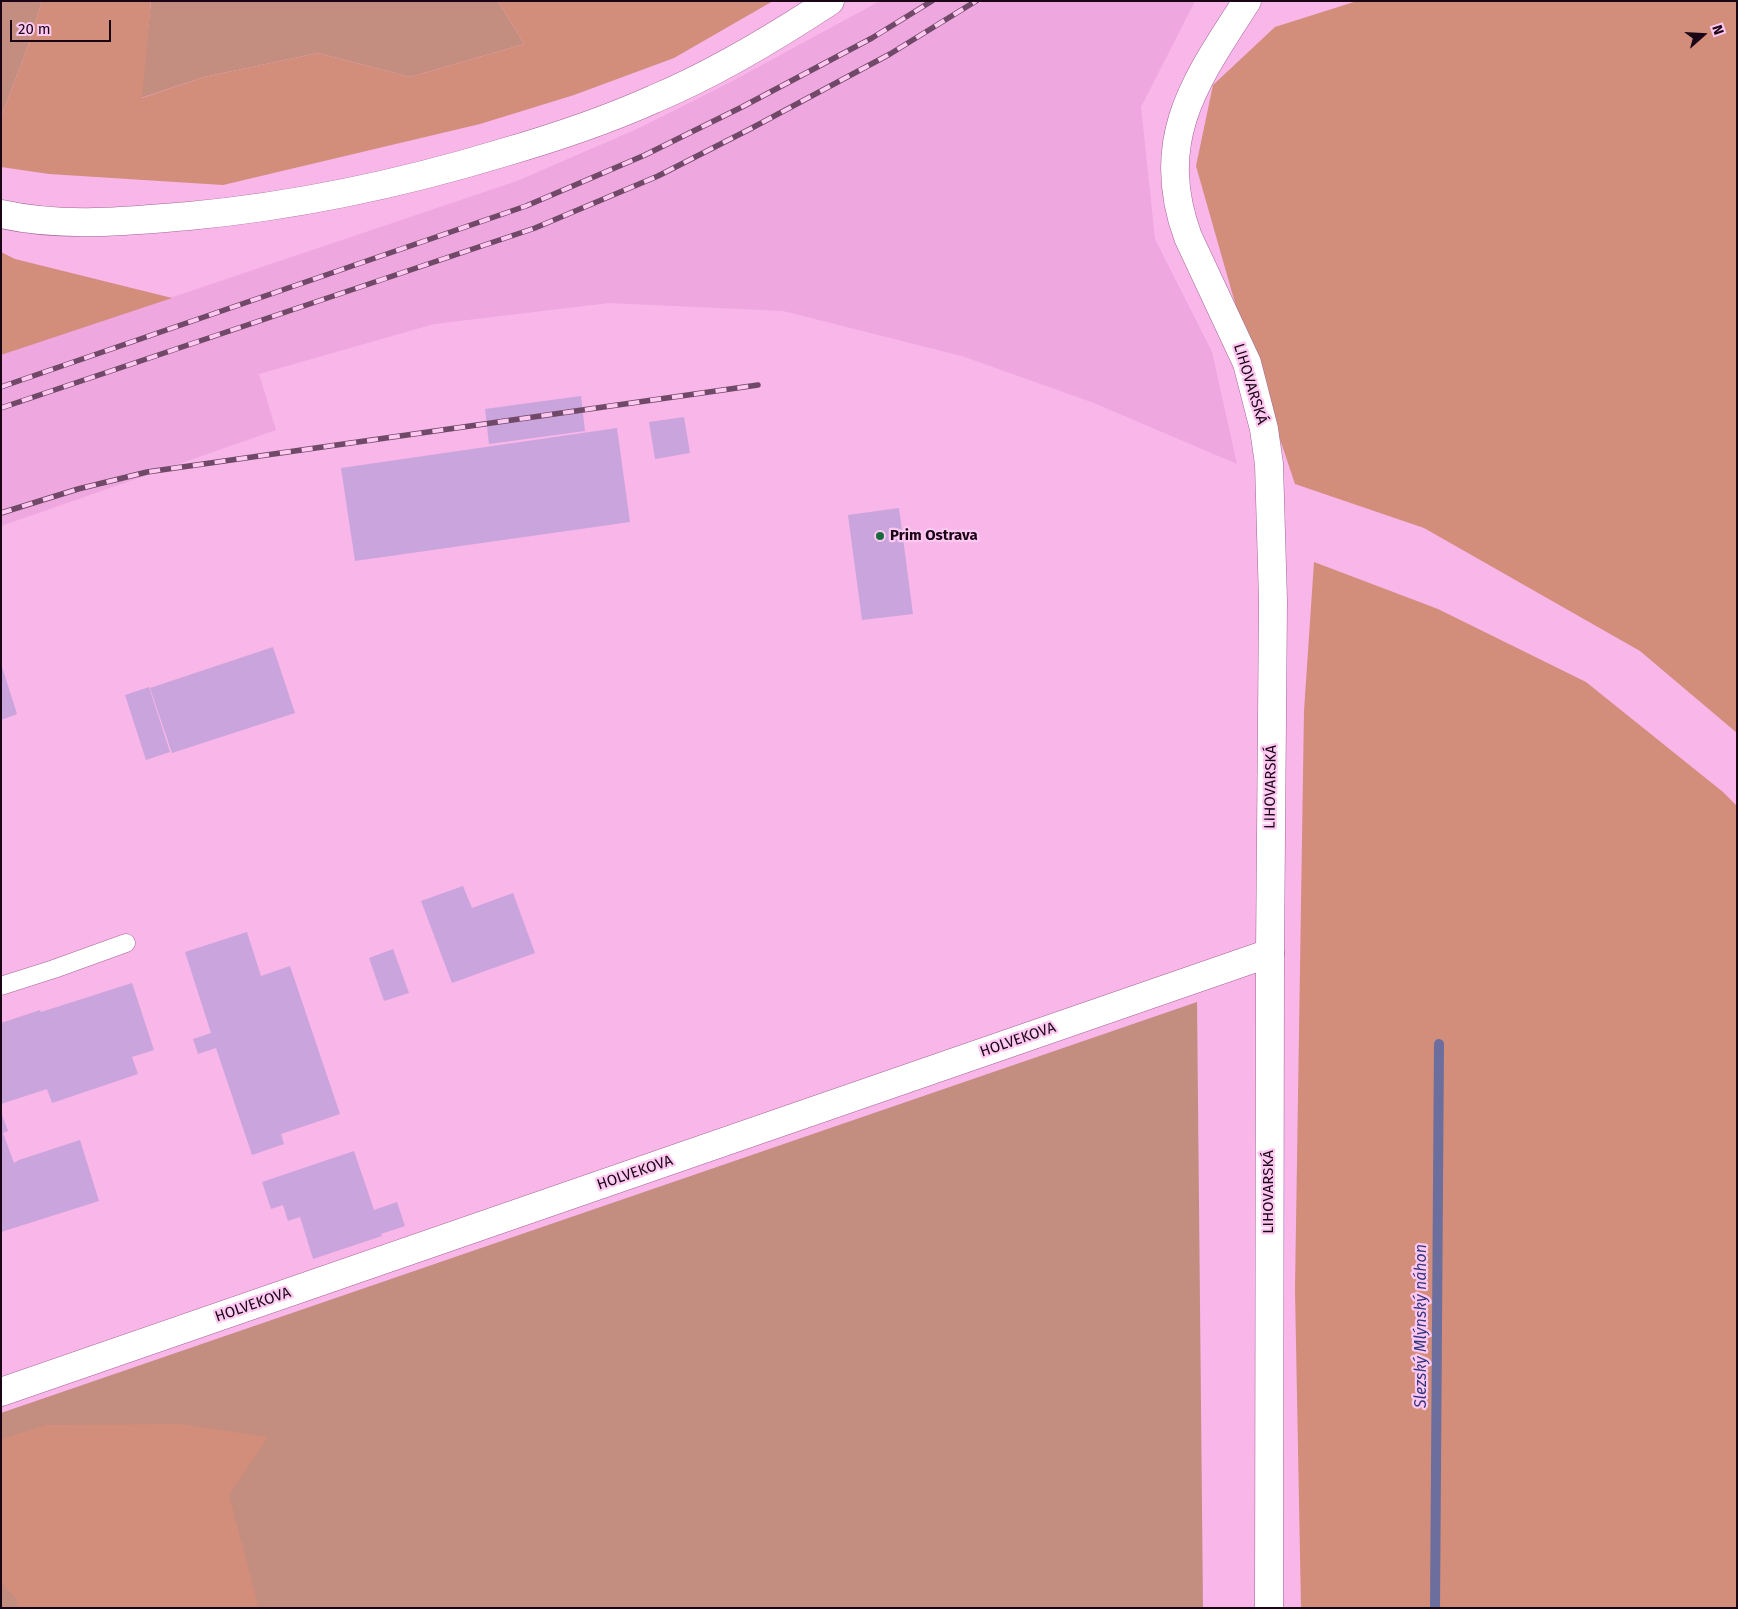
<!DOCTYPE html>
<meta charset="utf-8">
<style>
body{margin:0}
#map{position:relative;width:1738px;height:1609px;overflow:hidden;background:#f8b6e9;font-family:"Fira Sans",sans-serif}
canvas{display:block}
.frame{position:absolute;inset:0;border:2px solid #1a0517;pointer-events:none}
.north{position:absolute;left:1678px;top:10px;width:50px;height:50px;-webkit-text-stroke:4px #fec8f1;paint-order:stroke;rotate:71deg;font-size:14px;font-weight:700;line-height:20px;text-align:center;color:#1a0517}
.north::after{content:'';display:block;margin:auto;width:18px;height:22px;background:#1a0517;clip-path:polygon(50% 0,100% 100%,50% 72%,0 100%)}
.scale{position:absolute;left:10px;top:20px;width:101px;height:22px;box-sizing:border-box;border:2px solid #1a0517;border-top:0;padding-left:6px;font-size:15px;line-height:18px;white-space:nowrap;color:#1a0517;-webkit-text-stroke:4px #fec8f1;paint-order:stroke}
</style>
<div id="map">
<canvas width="1738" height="1609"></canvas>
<div class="frame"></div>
<div class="north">N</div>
<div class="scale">20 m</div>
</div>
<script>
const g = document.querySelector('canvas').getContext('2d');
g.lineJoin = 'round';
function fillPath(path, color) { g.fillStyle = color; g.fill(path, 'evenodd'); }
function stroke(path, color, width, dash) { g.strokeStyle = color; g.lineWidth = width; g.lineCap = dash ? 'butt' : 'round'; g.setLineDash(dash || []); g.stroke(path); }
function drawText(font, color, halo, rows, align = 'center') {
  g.font = font + ' "Fira Sans",sans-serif'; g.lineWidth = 4.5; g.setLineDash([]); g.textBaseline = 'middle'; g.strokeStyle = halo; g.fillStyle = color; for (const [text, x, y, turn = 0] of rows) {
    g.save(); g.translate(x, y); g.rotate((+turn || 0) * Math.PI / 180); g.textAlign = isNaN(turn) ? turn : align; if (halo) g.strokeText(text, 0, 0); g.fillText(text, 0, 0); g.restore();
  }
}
fillPath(new Path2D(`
 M 880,1 L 1195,1 L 1141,107 L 1155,239 L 1212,352 L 1237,464 L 1094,403 L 962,356 L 783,311 L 609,303 L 434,324 L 259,374 L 276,430 L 1,526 L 1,355 L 517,181 L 637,129 L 727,84 Z`), '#efa7df');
fillPath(new Path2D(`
 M 1,1 L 42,1 L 27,49 L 1,117 Z
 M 151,1 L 498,1 L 524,44 L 410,77 L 318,53 L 204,77 L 141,98 Z
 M 1197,1002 L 1203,1608 L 1,1608 L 1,1413 Z`), '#c38d7f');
fillPath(new Path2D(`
 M 42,1 L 151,1 L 142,98 L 204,77 L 318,53 L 410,77 L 524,44 L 498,1 L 773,1 L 674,58 L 574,95 L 480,124 L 223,185 L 49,174 L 1,167 L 1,117 L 27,49 Z
 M 1357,1 L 1737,1 L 1737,733 L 1640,651 L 1424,528 L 1295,484 L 1239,317 L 1196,166 L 1213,85 L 1275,27 Z
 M 1,252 L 15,259 L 172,298 L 1,355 Z
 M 1314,562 L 1438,609 L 1586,682 L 1723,792 L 1737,806 L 1737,1608 L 1301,1608 L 1295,1289 L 1304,711 Z
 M 180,1424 L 268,1437 L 229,1495 L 259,1608 L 19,1608 L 16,1599 L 1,1582 L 1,1439 L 47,1425 Z`), '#d28d7b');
stroke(new Path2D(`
 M 1435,1608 L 1439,1044`), '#6c6e9d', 10);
fillPath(new Path2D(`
 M 581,396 L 585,431 L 489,444 L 485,409 Z
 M 684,417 L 690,453 L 655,459 L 649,422 Z
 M 617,428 L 630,522 L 355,561 L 341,468 Z
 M 899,508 L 913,614 L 862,620 L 848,515 Z
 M 273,647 L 295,713 L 172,753 L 150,688 Z
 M 2,667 L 17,714 L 1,720 L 1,667 Z
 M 149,687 L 170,752 L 146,760 L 125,695 Z
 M 463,886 L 472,908 L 513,893 L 535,953 L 452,983 L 421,901 Z
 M 247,932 L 261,976 L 290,966 L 340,1114 L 281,1134 L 284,1144 L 252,1155 L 216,1048 L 198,1054 L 193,1039 L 211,1033 L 185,952 Z
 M 393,949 L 409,993 L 384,1001 L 369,958 Z
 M 132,983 L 154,1050 L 132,1057 L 138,1074 L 52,1103 L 47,1089 L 1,1104 L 1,1023 L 40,1010 L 41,1012 Z
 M 1,1112 L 8,1131 L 3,1133 L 14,1163 L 19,1160 L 80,1140 L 99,1201 L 1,1232 Z
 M 354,1151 L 374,1210 L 397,1202 L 405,1226 L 381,1234 L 382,1236 L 313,1259 L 300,1217 L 288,1221 L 283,1205 L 271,1209 L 262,1182 Z`), '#caa4dc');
const service = new Path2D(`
 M 1,986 L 54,969 L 126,943`);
const minor = new Path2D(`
 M 1,1392 L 1270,953`);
const tertiary = new Path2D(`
 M 1247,1 C 1196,80 1152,139 1188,237 L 1247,363 L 1264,429 L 1269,464 L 1273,601 L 1270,953 L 1269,1608`);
const secondary = new Path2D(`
 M 1,214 C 63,228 127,221 189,216 C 295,206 400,184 502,153 C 554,138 605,121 654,99 C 716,73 774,38 830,1`);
stroke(service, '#a16494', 19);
stroke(minor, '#a16494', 29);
stroke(tertiary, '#a16494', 29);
stroke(secondary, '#a16494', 29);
stroke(service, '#fff', 18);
stroke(minor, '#fff', 28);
stroke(tertiary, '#fff', 28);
stroke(secondary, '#fff', 28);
const rail = new Path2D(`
 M 1,387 L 526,206 L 645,155 L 742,107 L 872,38 L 932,1
 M 1,408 L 535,228 L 658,176 L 750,129 L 890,54 L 976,1
 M 1,513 L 78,489 L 147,472 L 758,385`);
stroke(rail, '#6f4967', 5.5);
stroke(rail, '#fec8f1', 4, [11]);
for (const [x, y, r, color] of [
 [880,536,5,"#146c3e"]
]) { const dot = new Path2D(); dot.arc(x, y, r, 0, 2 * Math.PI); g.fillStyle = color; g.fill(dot); stroke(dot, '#fec8f1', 2); }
drawText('15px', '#1a0517', '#fec8f1', [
 ["LIHOVARSKÁ",1250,384,73],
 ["LIHOVARSKÁ",1271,787,-89],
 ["HOLVEKOVA",1018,1040,-19],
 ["HOLVEKOVA",635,1173,-19],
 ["LIHOVARSKÁ",1269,1192,-90],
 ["HOLVEKOVA",253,1305,-19]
]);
drawText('bold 15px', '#1a0517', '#fec8f1', [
 ["Prim Ostrava",890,536]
], 'left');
drawText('italic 16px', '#31387f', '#fec8f1', [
 ["Slezský Mlýnský náhon",1422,1326,-90]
]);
</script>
